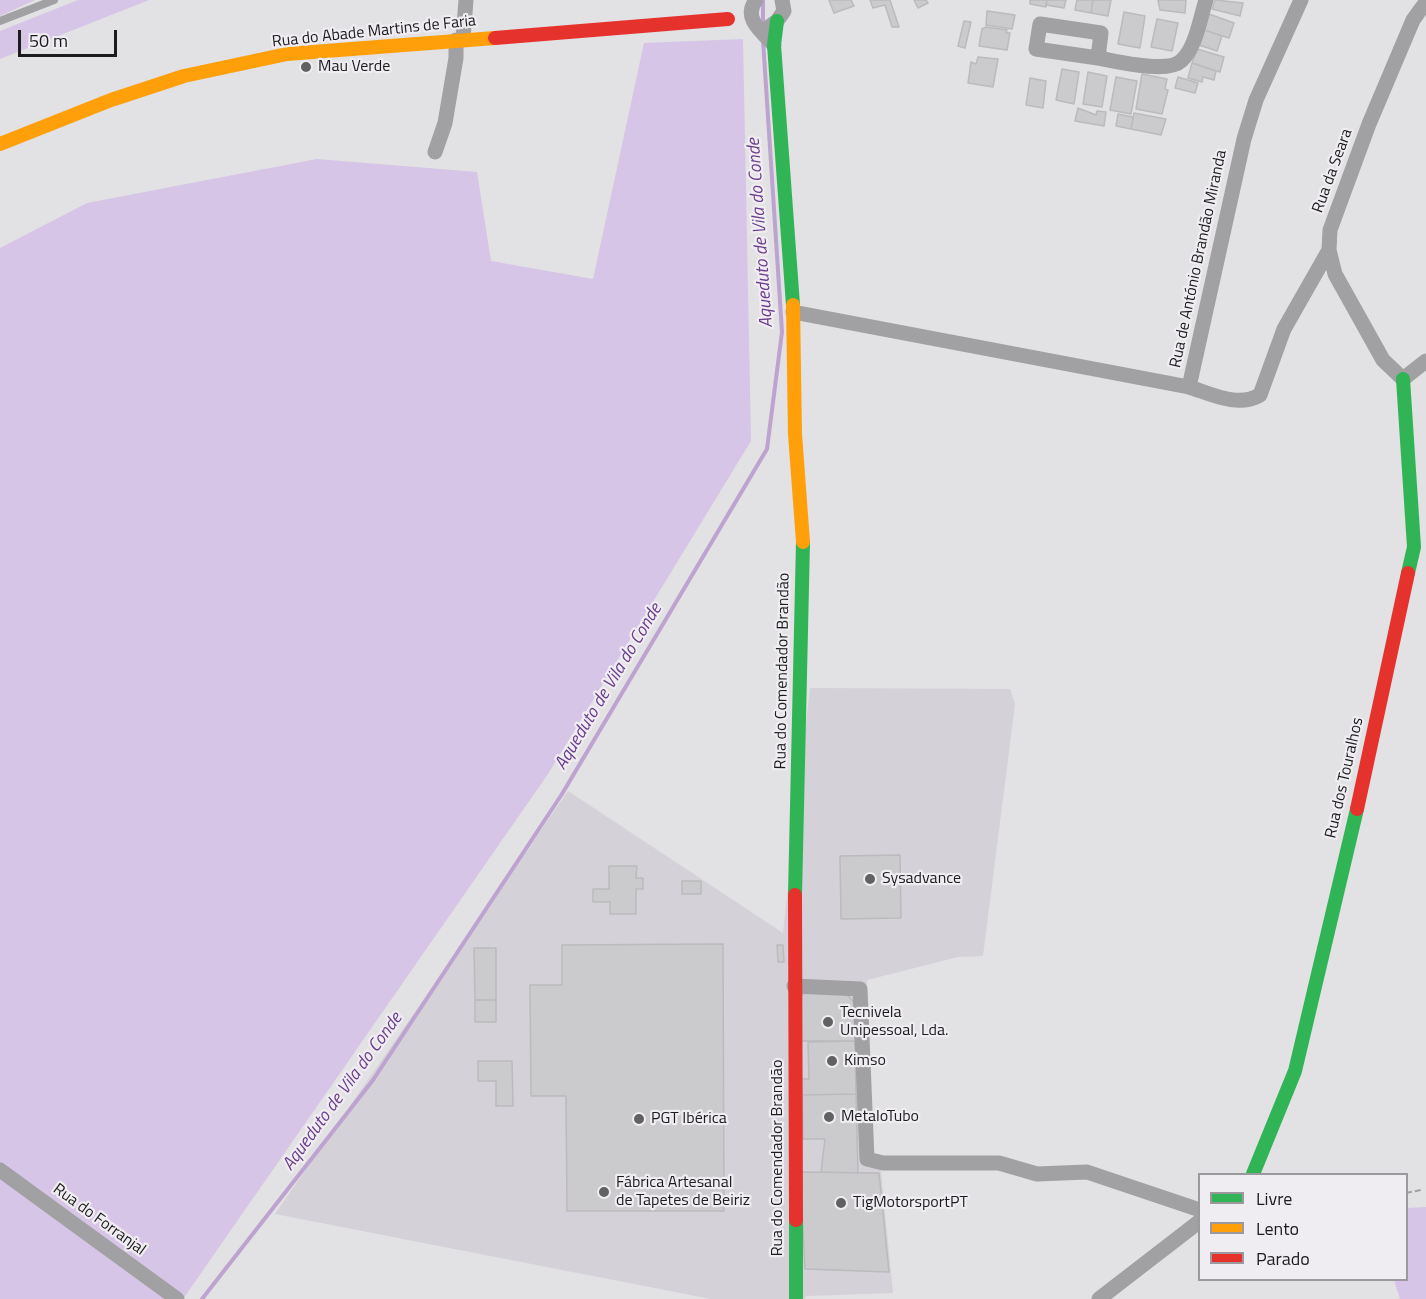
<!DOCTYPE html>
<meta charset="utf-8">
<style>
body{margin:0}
#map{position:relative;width:1426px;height:1299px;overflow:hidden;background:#e2e1e3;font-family:"Titillium Web",sans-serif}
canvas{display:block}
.legend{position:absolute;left:1198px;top:1173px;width:210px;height:108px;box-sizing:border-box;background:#f0edf2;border:2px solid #9b999d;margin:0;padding:8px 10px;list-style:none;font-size:18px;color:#1c1c1d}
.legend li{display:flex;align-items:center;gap:12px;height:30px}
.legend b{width:30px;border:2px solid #9b999d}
.scale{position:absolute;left:18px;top:30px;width:99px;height:27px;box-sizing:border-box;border:3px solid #1c1c1d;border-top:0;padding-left:8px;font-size:18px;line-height:21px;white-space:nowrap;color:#1c1c1d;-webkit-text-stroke:4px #f0edf2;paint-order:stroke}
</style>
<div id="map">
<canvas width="1426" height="1299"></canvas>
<ul class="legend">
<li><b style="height:8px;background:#30b455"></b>Livre</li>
<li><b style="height:8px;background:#ff9f0a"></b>Lento</li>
<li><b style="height:8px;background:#e5322d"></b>Parado</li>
</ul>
<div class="scale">50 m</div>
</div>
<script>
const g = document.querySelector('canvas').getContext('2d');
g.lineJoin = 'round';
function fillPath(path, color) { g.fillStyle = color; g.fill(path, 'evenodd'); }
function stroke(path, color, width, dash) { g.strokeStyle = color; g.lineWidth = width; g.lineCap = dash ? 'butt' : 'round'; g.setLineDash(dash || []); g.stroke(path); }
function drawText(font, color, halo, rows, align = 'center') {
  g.font = font + ' "Titillium Web",sans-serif'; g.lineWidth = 4.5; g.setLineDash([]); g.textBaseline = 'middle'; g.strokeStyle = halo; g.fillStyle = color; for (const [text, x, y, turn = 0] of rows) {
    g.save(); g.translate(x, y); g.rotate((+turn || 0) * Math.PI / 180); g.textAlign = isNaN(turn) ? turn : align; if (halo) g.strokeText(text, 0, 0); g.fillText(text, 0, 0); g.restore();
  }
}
fillPath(new Path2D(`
 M 810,688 L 1010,689 L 1015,704 L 983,956 L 958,957 L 867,980 L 868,1147 L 881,1171 L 893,1293 L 807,1296 L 804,1299 L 711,1299 L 275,1214 L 568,791 L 783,933 Z`), '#d4d1d8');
fillPath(new Path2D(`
 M 0,0 L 35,0 L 0,16 Z
 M 78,0 L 149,0 L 0,59 L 0,31 Z
 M 743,39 L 751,441 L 548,774 L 183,1299 L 0,1299 L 0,248 L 87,203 L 317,159 L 477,172 L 491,261 L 593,279 L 644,43 Z
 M 1426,1207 L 1426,1299 L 1400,1299 L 1394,1280 L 1406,1280 L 1407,1208 Z`), '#d6c5e6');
stroke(new Path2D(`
 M 763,26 L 763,0
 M 202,1299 L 373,1080 L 562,794 L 767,449 L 782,332 L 763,40`), '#bca3d0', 4);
const building = new Path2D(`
 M 829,0 L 851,0 L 854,6 L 834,13 Z
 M 870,0 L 890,0 L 899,27 L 892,27 L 885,5 L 873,8 Z
 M 914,0 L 926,0 L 928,3 L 918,8 Z
 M 1030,0 L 1047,0 L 1046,7 L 1030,4 Z
 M 1047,0 L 1066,0 L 1064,8 L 1046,5 Z
 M 1077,0 L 1093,0 L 1091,13 L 1075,10 Z
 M 1093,0 L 1111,0 L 1108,16 L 1091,13 Z
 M 1158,0 L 1186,0 L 1185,13 L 1160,10 Z
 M 1215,0 L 1243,3 L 1240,16 L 1212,9 Z
 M 987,11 L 1015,15 L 1012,29 L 986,25 Z
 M 1124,12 L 1145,16 L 1140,48 L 1118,44 Z
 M 1209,14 L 1234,23 L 1229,38 L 1204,30 Z
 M 1157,19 L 1178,23 L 1172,51 L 1151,47 Z
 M 964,21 L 971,22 L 965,48 L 958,46 Z
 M 986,27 L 1007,30 L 1006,33 L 1010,33 L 1007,50 L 979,46 L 982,29 Z
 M 1204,30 L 1222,36 L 1217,51 L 1199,45 Z
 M 1197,49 L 1224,57 L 1220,72 L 1192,63 Z
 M 978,57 L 998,59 L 993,87 L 968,83 L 971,62 L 976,64 Z
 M 1192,63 L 1216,71 L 1214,80 L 1203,77 L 1202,82 L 1188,78 Z
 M 1062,69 L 1079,72 L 1074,104 L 1056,100 Z
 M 1088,72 L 1107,76 L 1102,107 L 1083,104 Z
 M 1142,74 L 1167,79 L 1165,89 L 1168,90 L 1162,114 L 1136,109 Z
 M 1116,77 L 1137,81 L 1131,114 L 1110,110 Z
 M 1178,77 L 1198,83 L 1195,93 L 1175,88 Z
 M 1030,78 L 1046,81 L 1043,108 L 1026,105 Z
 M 1078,108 L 1096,115 L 1097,111 L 1106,112 L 1104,126 L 1075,121 Z
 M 1134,113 L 1166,119 L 1161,135 L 1131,129 Z
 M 1118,114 L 1133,117 L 1131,129 L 1116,126 Z
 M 900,855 L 901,918 L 841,919 L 840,856 Z
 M 609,866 L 637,866 L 636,878 L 643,878 L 643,889 L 636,889 L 636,914 L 610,914 L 610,902 L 593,902 L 593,889 L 609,889 Z
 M 682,881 L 701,881 L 701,894 L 682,894 Z
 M 723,944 L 724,1211 L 567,1211 L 566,1096 L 531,1096 L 530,985 L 562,985 L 562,945 Z
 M 777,945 L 783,945 L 784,962 L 778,962 Z
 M 474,948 L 496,948 L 496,1000 L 475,1000 Z
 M 806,992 L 844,992 L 855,1003 L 855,1041 L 801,1041 L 801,996 Z
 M 475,1000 L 496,1000 L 496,1022 L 475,1022 Z
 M 855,1041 L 856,1094 L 802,1095 L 801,1079 L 809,1079 L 808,1042 Z
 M 478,1061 L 512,1061 L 513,1106 L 496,1106 L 496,1081 L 478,1081 Z
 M 856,1094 L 858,1173 L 821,1172 L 825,1139 L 803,1139 L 802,1095 Z
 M 800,1172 L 879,1173 L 889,1272 L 805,1269 Z`);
fillPath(building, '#cbcacc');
stroke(building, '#bbbabc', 1.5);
stroke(new Path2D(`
 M 1406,1193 L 1421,1190`), '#a1a0a2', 2, [6, 3]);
stroke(new Path2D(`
 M 0,21 L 54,0`), '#a1a0a2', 8);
stroke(new Path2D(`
 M 756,0 C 742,18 762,32 774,45
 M 1426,2 L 1413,20 L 1369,124 L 1330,230 L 1329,250 L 1335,274 L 1383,360 L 1403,379 L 1426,361
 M 770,26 L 777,21 L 784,11 L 782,0
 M 463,39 L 466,0
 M 1098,58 L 1036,49 L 1040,24 L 1101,33 L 1098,58 C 1116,61 1167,74 1181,61 C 1196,48 1200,18 1206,0
 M 435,152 L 445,123 L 456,58 L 456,40
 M 793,312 L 1189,387 L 1244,139 L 1256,100 L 1301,0
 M 1189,387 C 1211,394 1238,408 1260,395 L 1284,329 L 1329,250
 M 794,986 L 860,989 L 867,1159 L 883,1163 L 999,1163 L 1037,1174 L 1087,1172 L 1200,1210
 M 0,1170 L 177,1299
 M 1099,1299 L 1200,1221`), '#a1a0a2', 15);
stroke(new Path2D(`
 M 777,21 L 774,45 L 793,305
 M 1403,379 L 1414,547 L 1408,573
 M 795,895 L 803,542
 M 1253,1174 L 1295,1071 L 1357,809
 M 796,1220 L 796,1299`), '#30b455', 14);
stroke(new Path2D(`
 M 0,144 L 111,100 L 184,76 L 287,54 L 495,38
 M 793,305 L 795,434 L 803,542`), '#ff9f0a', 14);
stroke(new Path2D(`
 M 495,38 L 728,19
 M 1357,809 L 1408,573
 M 795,895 L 796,1220`), '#e5322d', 14);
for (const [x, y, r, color] of [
 [306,67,6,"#616162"],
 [870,879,6,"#616162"],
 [828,1022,6,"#616162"],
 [832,1061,6,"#616162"],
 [829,1117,6,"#616162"],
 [639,1119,6,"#616162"],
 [604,1192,6,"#616162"],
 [841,1203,6,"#616162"]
]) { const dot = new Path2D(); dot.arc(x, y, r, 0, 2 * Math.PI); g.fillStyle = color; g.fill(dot); stroke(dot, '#f0edf2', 2); }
drawText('16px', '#1c1c1d', '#f0edf2', [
 ["Rua do Abade Martins de Faria",374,32,-6],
 ["Rua da Seara",1333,171,-70],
 ["Rua de António Brandão Miranda",1199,259,-78],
 ["Rua do Comendador Brandão",783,671,-89],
 ["Rua dos Touralhos",1345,778,-77],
 ["Rua do Comendador Brandão",778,1158,-90],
 ["Rua do Forranjal",99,1220,36]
]);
drawText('16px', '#1c1c1d', '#f0edf2', [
 ["Mau Verde",318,67],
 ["Sysadvance",882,879],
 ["Tecnivela",840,1013],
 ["Unipessoal, Lda.",840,1031],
 ["Kimso",844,1061],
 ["MetaloTubo",841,1117],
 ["PGT Ibérica",651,1119],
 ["Fábrica Artesanal",616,1183],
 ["de Tapetes de Beiriz",616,1201],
 ["TigMotorsportPT",853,1203]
], 'left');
drawText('italic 18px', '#6b3e8c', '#f0edf2', [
 ["Aqueduto de Vila do Conde",761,233,-94],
 ["Aqueduto de Vila do Conde",609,687,-59],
 ["Aqueduto de Vila do Conde",343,1092,-54]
]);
</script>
